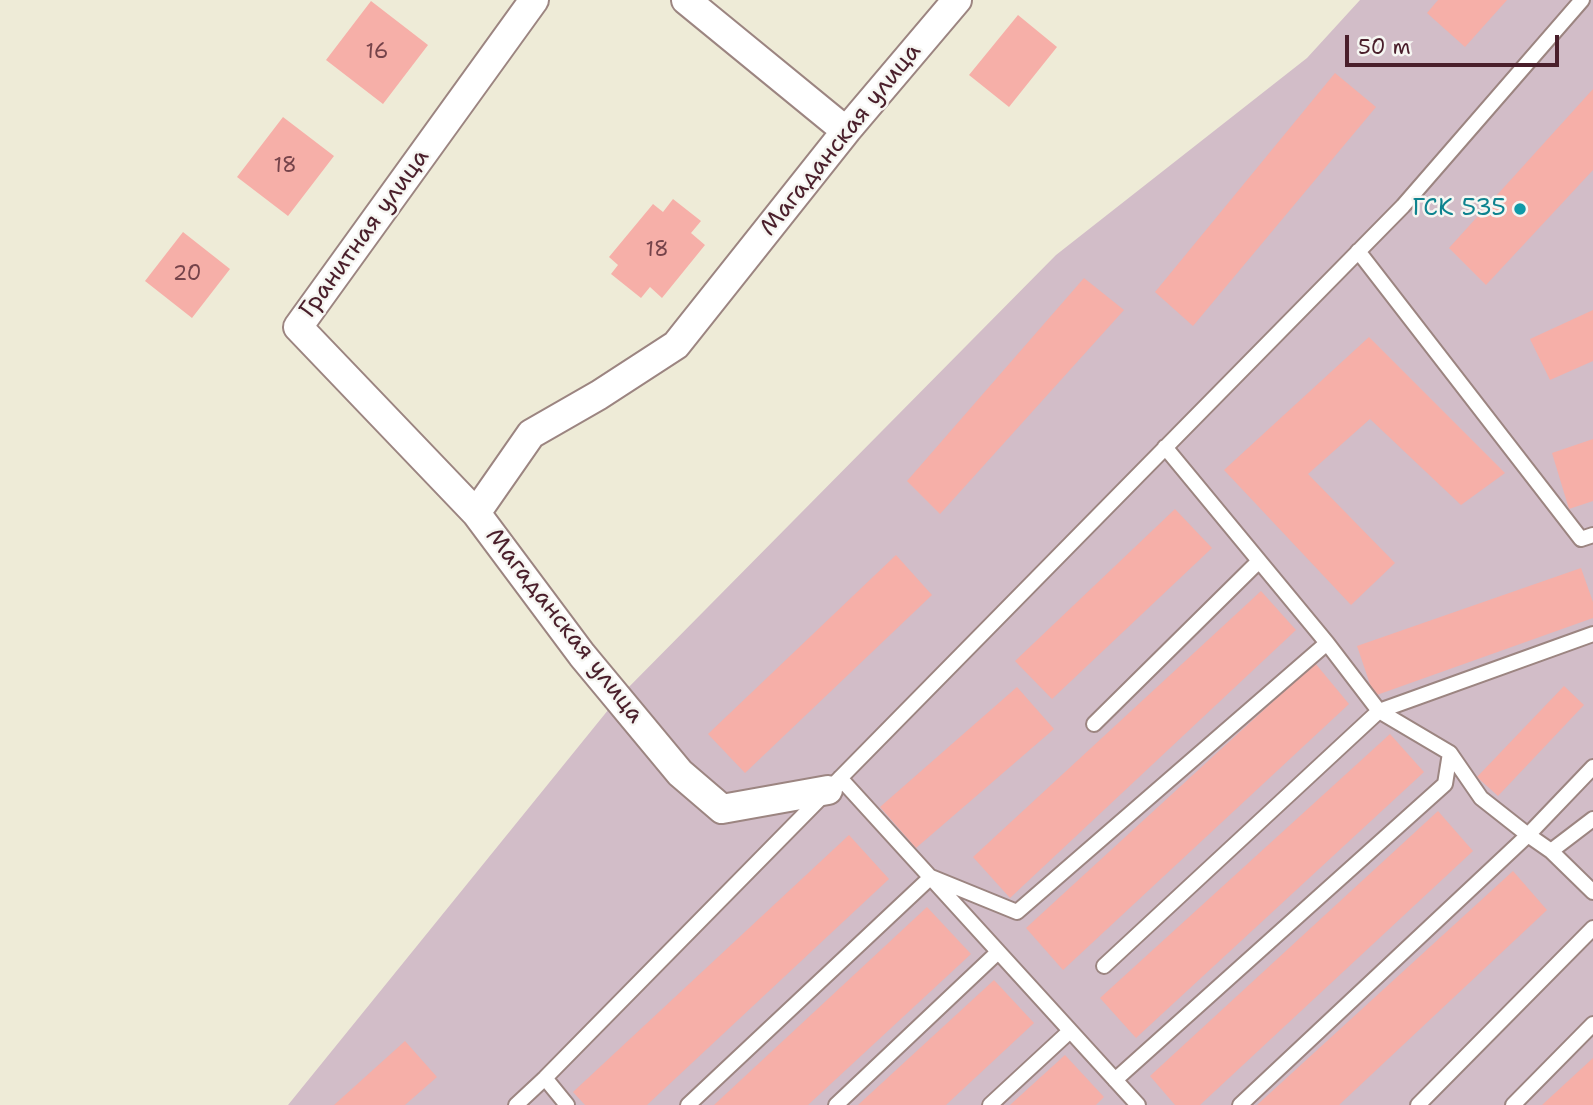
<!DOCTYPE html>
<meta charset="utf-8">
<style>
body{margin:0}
#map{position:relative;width:1593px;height:1105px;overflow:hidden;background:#eeebd7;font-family:"Shantell Sans",sans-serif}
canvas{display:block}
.scale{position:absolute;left:1345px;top:35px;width:214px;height:32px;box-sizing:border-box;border:4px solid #4a1f2b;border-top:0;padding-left:9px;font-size:21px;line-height:24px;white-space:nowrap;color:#4a1f2b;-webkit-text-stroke:5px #f6f6f2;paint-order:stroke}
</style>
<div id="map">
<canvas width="1593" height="1105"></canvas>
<div class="scale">50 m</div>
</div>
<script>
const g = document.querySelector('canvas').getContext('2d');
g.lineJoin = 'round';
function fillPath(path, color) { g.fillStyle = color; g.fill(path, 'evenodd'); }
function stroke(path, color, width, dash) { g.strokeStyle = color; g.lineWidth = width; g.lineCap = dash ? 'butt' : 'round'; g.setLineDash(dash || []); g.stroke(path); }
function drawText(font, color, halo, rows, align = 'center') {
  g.font = font + ' "Shantell Sans",sans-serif'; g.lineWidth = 5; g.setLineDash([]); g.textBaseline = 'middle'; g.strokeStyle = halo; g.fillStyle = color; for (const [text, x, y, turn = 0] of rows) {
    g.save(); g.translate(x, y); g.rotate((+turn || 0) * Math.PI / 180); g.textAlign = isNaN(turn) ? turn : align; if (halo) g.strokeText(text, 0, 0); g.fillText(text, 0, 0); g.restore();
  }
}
fillPath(new Path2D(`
 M 1360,0 L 1593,0 L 1593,1105 L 288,1105 L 617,699 L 1056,255 L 1307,58 Z`), '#d2bdc8');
fillPath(new Path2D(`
 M 1438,0 L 1507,0 L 1465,47 L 1427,13 Z
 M 371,1 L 428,45 L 383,104 L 326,60 Z
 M 1018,15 L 1057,47 L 1009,107 L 969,75 Z
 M 1335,73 L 1376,107 L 1193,326 L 1155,292 Z
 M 1593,89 L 1593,170 L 1486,285 L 1449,248 Z
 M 283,117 L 334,156 L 288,216 L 237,177 Z
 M 673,199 L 701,221 L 691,233 L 705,245 L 662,298 L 650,287 L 641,298 L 611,274 L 618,265 L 609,257 L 653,204 L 663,212 Z
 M 183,232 L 230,269 L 192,318 L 145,281 Z
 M 1084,278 L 1124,310 L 940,514 L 907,481 Z
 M 1593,310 L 1593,361 L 1550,380 L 1530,339 Z
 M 1369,337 L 1505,473 L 1461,505 L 1370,419 L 1308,474 L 1395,563 L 1351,605 L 1224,470 Z
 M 1593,439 L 1593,501 L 1569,509 L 1552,453 Z
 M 1175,509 L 1212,548 L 1052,699 L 1015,661 Z
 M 896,555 L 932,595 L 745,773 L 708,734 Z
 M 1581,568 L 1593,602 L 1593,618 L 1374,696 L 1357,646 Z
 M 1261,591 L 1296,630 L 1010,898 L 973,857 Z
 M 1315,663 L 1349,704 L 1063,970 L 1026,928 Z
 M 1564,686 L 1584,705 L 1498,796 L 1477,777 Z
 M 1017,687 L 1054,729 L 916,848 L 880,807 Z
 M 1390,734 L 1424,772 L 1136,1038 L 1100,998 Z
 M 1438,811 L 1473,851 L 1200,1105 L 1175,1105 L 1150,1076 Z
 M 849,835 L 889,879 L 647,1105 L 585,1105 L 573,1092 Z
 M 1513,871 L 1547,910 L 1339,1105 L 1257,1105 Z
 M 927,907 L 971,954 L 808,1105 L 714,1105 Z
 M 994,980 L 1034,1023 L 946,1105 L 858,1105 Z
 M 405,1041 L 437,1077 L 405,1105 L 334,1105 Z
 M 1065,1055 L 1104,1097 L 1096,1105 L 1010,1105 Z
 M 1593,1058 L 1593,1105 L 1542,1105 Z`), '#f6afa8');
const lane = new Path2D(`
 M 1358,251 L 1581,539 L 1593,535
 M 1165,447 L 1327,643 L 1379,711 L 1450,753 L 1481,798 L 1528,835 L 1551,851 L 1593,892
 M 1094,724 L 1259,561
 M 840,778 L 1138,1105
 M 1551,851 L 1593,819
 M 1104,966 L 1379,711 L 1593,634
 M 545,1078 L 567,1105
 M 1115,1080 L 1445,784 L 1450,753
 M 516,1105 L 545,1078 L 1403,206 L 1582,0
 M 688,1105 L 931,877 L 1017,912 L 1327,643
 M 836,1105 L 998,952
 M 990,1105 L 1070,1031
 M 1240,1105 L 1528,835 L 1593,767
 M 1418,1105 L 1593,928
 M 1513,1105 L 1593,1024`);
const street = new Path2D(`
 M 686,0 L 846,131
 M 476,513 L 298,327 L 534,0
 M 828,790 L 722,809 L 680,773 L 582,655 L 476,513 L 531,434 L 599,395 L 676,345 L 846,131 L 957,0`);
stroke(lane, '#9c8581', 18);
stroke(street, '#9c8581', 32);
stroke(lane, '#fff', 14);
stroke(street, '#fff', 28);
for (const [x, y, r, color] of [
 [1520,209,7,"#0f9aa8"]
]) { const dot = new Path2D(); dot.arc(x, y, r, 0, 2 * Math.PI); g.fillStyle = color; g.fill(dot); stroke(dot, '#f6f6f2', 2.5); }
drawText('21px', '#75434a', null, [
 ["16",377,53],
 ["18",285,167],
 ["18",657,251],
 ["20",187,275]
]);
drawText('24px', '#4a1f2b', '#f6f6f2', [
 ["Магаданская улица",841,140,-51],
 ["Гранитная улица",365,234,-54],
 ["Магаданская улица",564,626,52]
]);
drawText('24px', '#0d838f', '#f6f6f2', [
 ["ГСК 535",1506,209]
], 'right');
</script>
